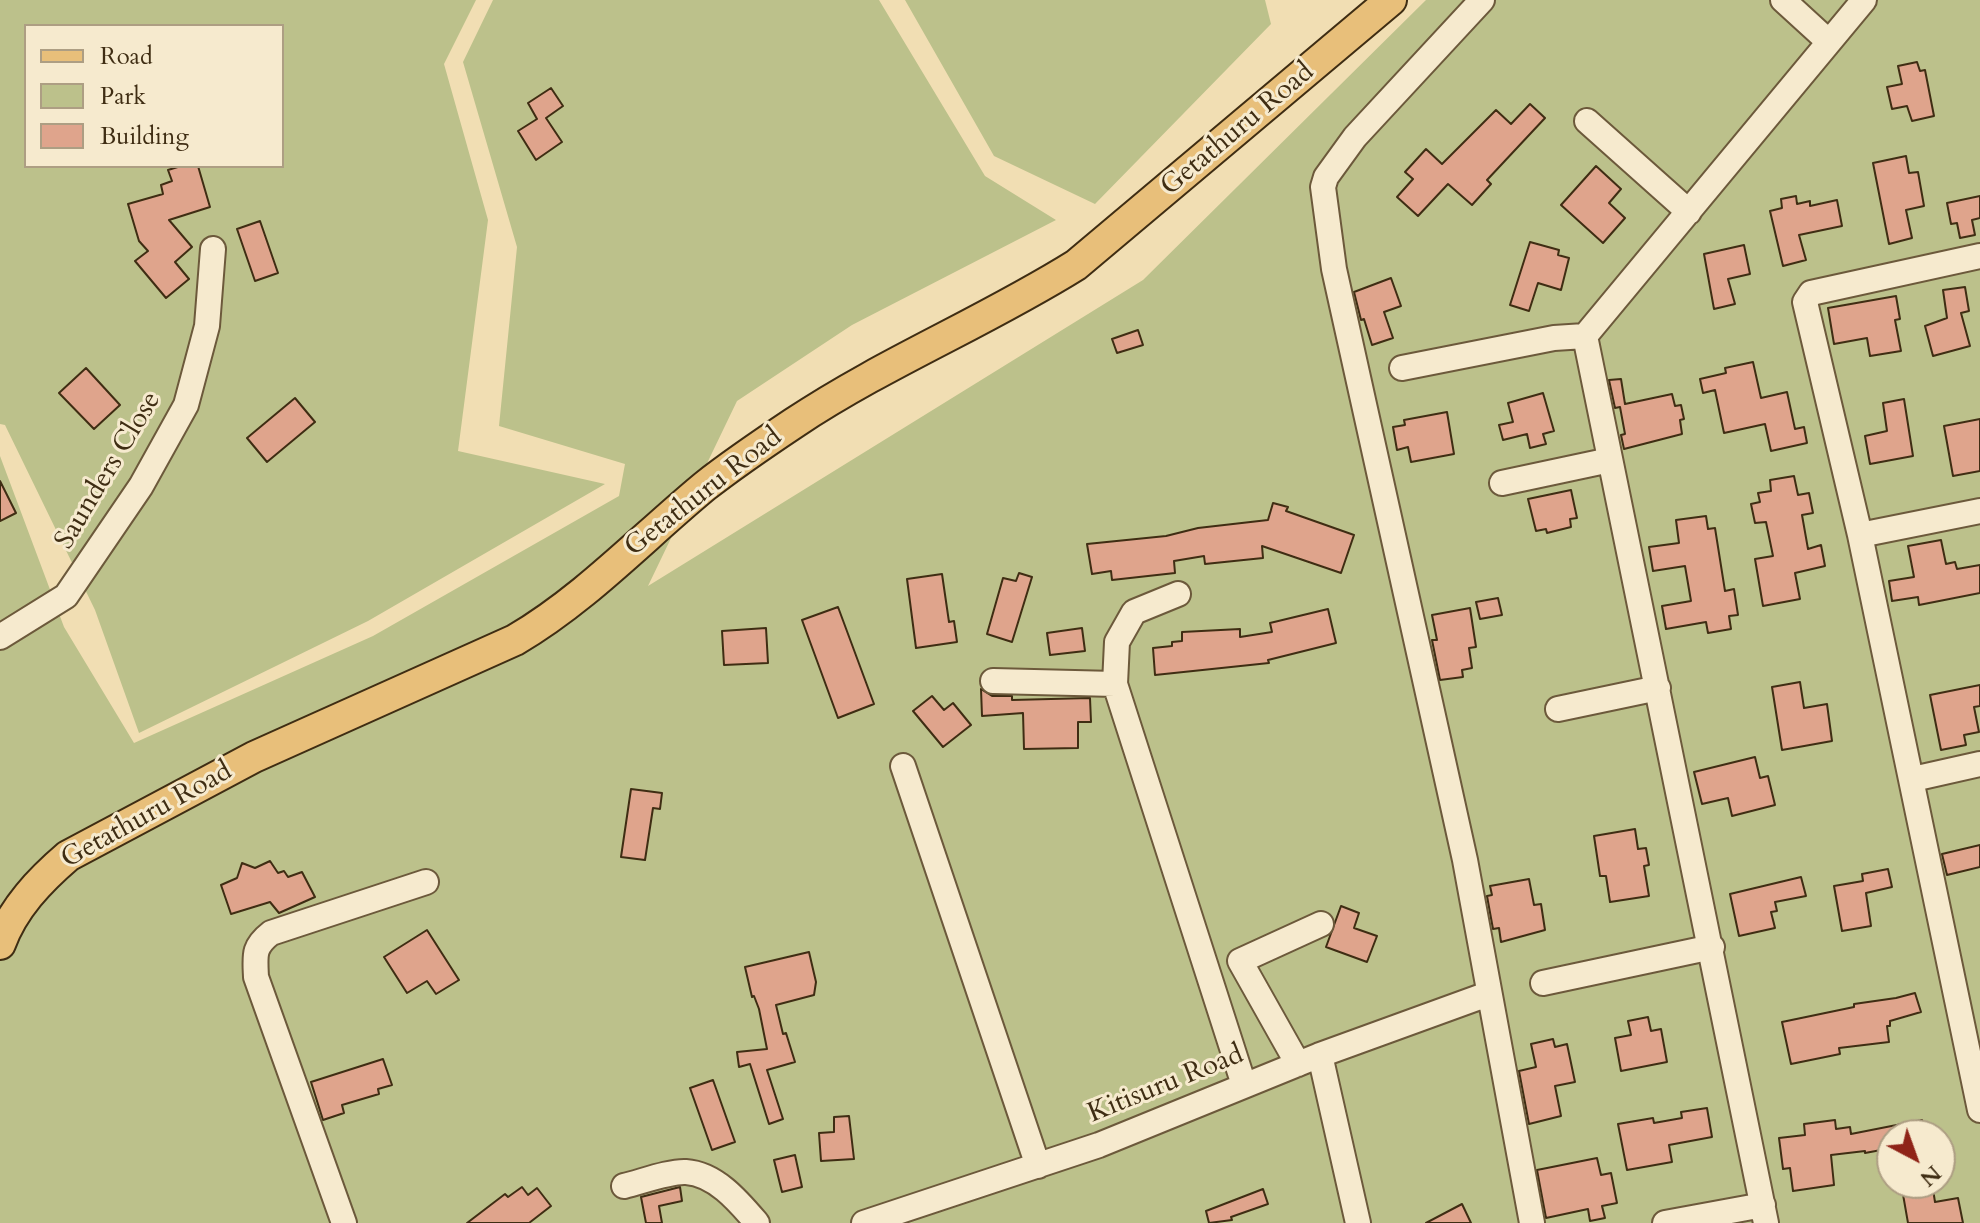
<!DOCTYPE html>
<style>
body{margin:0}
#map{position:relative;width:1980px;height:1223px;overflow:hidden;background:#f1deb3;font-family:Cardo,serif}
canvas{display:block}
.legend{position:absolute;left:24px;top:24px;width:260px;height:144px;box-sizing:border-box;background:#f6eace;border:2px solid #ad9e83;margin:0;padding:10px 14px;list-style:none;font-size:24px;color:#3f2d13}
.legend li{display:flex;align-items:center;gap:16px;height:40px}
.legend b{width:40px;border:2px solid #ad9e83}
.north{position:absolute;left:1876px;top:1119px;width:80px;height:80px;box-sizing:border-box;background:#f6eace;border:2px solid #ad9e83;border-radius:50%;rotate:139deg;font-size:22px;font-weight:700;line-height:32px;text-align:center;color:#3f2d13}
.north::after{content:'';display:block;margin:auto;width:28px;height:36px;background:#8f2418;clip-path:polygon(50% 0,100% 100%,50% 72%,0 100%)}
</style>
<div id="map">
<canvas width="1980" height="1223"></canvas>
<ul class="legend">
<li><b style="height:10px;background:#e8bf7a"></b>Road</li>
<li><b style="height:22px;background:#bcc18b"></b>Park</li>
<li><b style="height:22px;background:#dfa48c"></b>Building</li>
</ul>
<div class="north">N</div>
</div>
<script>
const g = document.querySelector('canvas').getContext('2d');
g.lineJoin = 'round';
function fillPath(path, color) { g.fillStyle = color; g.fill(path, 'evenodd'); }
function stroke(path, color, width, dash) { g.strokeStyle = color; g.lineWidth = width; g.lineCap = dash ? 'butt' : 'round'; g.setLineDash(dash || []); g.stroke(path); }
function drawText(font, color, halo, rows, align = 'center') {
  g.font = font + ' Cardo,serif'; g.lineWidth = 6; g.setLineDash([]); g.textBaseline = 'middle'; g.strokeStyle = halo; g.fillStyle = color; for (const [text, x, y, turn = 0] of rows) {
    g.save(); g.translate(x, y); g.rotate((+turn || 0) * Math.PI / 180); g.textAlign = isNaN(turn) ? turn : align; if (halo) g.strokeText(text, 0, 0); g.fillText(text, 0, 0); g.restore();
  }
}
fillPath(new Path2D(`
 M 0,0 L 476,0 L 444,64 L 488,220 L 458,451 L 605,484 L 368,621 L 139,733 L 95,610 L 5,425 L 0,424 ZM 26,26 L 282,26 L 282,166 L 26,166 Z
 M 493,0 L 879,0 L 985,176 L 1056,220 L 852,325 L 737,401 L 648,586 L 1143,280 L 1426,0 L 1980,0 L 1980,1223 L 0,1223 L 0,456 L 64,627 L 134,743 L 373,636 L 619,496 L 625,464 L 499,426 L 517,247 L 463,62 ZM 1892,1135 L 1940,1135 L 1940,1183 L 1892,1183 Z
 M 905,0 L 1265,0 L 1271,24 L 1095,204 L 994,156 Z`), '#bcc18b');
const building = new Path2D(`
 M 1917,62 L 1920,71 L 1925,70 L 1934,116 L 1912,121 L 1907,106 L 1892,109 L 1887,87 L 1902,84 L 1898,66 Z
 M 551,88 L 563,106 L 546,118 L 562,142 L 536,160 L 518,131 L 537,119 L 528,103 Z
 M 1530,104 L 1545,118 L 1487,180 L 1491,184 L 1472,205 L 1448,184 L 1418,216 L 1397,197 L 1413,179 L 1405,172 L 1426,149 L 1442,164 L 1496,110 L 1511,124 Z
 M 1906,156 L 1909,173 L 1918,172 L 1924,206 L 1906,210 L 1912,238 L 1889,244 L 1873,163 Z
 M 181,166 L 198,166 L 210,207 L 169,220 L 192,247 L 175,262 L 189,279 L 166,298 L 135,261 L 148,251 L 139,241 L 128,204 L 163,194 L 161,185 L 172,181 L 168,170 Z
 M 1596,166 L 1621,189 L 1609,203 L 1625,218 L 1603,243 L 1561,205 Z
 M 1796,196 L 1797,204 L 1810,201 L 1810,206 L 1837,200 L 1842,226 L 1799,235 L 1806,260 L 1783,266 L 1770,211 L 1782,208 L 1781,199 Z
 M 1980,196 L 1980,218 L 1972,220 L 1975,235 L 1960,238 L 1957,223 L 1951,224 L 1947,203 Z
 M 260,221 L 278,273 L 255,281 L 237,229 Z
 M 1530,242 L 1559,250 L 1558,255 L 1569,258 L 1561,290 L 1538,283 L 1529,311 L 1510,305 Z
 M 1744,245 L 1750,274 L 1728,279 L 1735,304 L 1714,309 L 1704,254 Z
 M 1391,278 L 1401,306 L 1384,312 L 1393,338 L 1372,345 L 1364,319 L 1361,320 L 1354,292 Z
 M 1965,287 L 1969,311 L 1961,313 L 1970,346 L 1933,356 L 1925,326 L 1947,318 L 1943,290 Z
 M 1896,296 L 1900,319 L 1895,320 L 1901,351 L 1870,356 L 1867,338 L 1834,344 L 1828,308 Z
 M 1138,330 L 1143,345 L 1117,353 L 1112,339 Z
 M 1753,362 L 1761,398 L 1787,392 L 1795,429 L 1804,427 L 1807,443 L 1771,451 L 1765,424 L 1724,433 L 1715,390 L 1703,393 L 1700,379 L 1726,373 L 1725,368 Z
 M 86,368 L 120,405 L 94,429 L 59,393 Z
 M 1621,379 L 1625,404 L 1672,394 L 1675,406 L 1681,405 L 1684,419 L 1680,420 L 1682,434 L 1624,449 L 1621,435 L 1625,434 L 1620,407 L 1615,408 L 1609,380 Z
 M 1543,393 L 1554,431 L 1543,434 L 1546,444 L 1530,448 L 1527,434 L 1503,440 L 1499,425 L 1513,422 L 1508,403 Z
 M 295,398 L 315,422 L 267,462 L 247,438 Z
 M 1904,399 L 1913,456 L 1870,464 L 1865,436 L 1887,431 L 1883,403 Z
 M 1447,412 L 1454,454 L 1411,462 L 1408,447 L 1397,450 L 1393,427 L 1405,425 L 1404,420 Z
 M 1980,419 L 1980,471 L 1953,476 L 1944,426 Z
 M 1794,476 L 1798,495 L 1809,493 L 1813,513 L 1802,515 L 1808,549 L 1821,545 L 1825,566 L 1795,573 L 1800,599 L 1763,606 L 1755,559 L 1773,556 L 1766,522 L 1755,523 L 1751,504 L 1760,502 L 1758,493 L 1771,491 L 1770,480 Z
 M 0,481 L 16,513 L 0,521 Z
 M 1571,490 L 1577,518 L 1570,519 L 1571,527 L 1547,533 L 1546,529 L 1536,531 L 1528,499 Z
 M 1273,503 L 1288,507 L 1286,511 L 1354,535 L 1341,573 L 1262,546 L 1263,558 L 1205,564 L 1204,556 L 1174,561 L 1175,573 L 1112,580 L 1111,571 L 1092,574 L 1087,544 L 1166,536 L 1198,528 L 1268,520 Z
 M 1706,516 L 1708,529 L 1715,528 L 1725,591 L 1734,589 L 1738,615 L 1729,616 L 1731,629 L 1708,633 L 1706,622 L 1666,629 L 1662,606 L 1691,601 L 1685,566 L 1653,571 L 1649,547 L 1679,543 L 1676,520 Z
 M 1941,540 L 1946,564 L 1955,562 L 1957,569 L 1980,565 L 1980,593 L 1919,605 L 1918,597 L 1892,601 L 1889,581 L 1914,577 L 1908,546 Z
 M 1019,573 L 1032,577 L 1012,642 L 987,634 L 1003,578 L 1016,581 Z
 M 942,574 L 949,622 L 954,621 L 957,642 L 916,648 L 907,579 Z
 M 1498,598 L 1502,615 L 1480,619 L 1476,602 Z
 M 838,607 L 874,704 L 838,718 L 802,620 Z
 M 1470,608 L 1476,647 L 1469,648 L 1472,668 L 1462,670 L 1463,677 L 1440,680 L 1432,640 L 1437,640 L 1432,615 Z
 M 1328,609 L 1336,643 L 1268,660 L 1269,663 L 1155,675 L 1153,648 L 1172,646 L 1172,642 L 1182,641 L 1182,632 L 1240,629 L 1240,637 L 1272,632 L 1270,623 Z
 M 766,628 L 768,663 L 724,665 L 722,631 Z
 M 1082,628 L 1085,651 L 1050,655 L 1047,633 Z
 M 1800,682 L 1804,708 L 1827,704 L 1832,741 L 1782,750 L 1772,687 Z
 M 1980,685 L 1980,706 L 1974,707 L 1979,732 L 1964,735 L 1966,745 L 1941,750 L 1930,695 Z
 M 981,689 L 992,696 L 1012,696 L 1012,700 L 1090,698 L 1091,722 L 1078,722 L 1078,748 L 1024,749 L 1023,713 L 982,716 Z
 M 932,696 L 944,710 L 953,703 L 971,725 L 943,747 L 913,711 Z
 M 1755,757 L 1760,778 L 1768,776 L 1775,805 L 1732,816 L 1728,798 L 1702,804 L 1694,772 Z
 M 631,789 L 662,793 L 660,809 L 653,808 L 645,860 L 621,857 Z
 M 1635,829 L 1638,849 L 1646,848 L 1649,865 L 1644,866 L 1649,896 L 1610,902 L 1606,876 L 1600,876 L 1594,836 Z
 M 1980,845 L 1980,867 L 1947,875 L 1942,854 Z
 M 270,861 L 278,873 L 284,871 L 288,877 L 302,872 L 315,897 L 279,913 L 270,902 L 231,914 L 221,885 L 237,878 L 242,863 L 255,868 Z
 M 1888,869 L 1892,887 L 1866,893 L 1871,926 L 1842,931 L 1834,886 L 1863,881 L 1862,874 Z
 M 1801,877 L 1806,896 L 1775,902 L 1777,911 L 1771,912 L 1775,928 L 1739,936 L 1730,894 Z
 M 1529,879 L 1534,905 L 1541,904 L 1545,930 L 1501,942 L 1499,928 L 1493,929 L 1487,896 L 1492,895 L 1490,886 Z
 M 1341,906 L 1359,913 L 1354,928 L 1377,936 L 1367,962 L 1326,947 Z
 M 427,930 L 459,980 L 436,994 L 427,981 L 407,993 L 384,957 Z
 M 809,952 L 816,982 L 814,995 L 776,1005 L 783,1034 L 786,1033 L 795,1062 L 767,1070 L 783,1119 L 769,1124 L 750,1064 L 739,1067 L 737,1052 L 767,1049 L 759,1009 L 754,996 L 752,997 L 745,967 Z
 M 1915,993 L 1921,1012 L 1890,1021 L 1890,1026 L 1887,1026 L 1889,1042 L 1839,1048 L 1840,1054 L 1791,1064 L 1782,1022 L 1854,1007 L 1854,1004 L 1896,998 Z
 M 1648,1017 L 1651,1031 L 1661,1029 L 1667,1062 L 1621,1071 L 1615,1038 L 1631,1035 L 1628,1021 Z
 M 1553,1039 L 1555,1047 L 1567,1044 L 1575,1082 L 1555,1086 L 1561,1116 L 1529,1124 L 1519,1071 L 1536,1067 L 1531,1044 Z
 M 383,1059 L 392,1085 L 378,1089 L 379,1094 L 342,1105 L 344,1113 L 323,1120 L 311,1082 Z
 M 713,1080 L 735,1142 L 712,1150 L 690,1088 Z
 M 1707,1108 L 1712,1137 L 1669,1145 L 1672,1162 L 1627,1170 L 1618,1124 L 1653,1118 L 1654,1123 L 1682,1118 L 1681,1112 Z
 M 849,1116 L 854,1159 L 821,1161 L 819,1133 L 834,1132 L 834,1117 Z
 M 1835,1120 L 1836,1129 L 1850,1127 L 1851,1134 L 1922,1120 L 1925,1135 L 1892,1135 L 1892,1148 L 1865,1153 L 1865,1151 L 1831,1155 L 1834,1185 L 1793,1191 L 1790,1168 L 1783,1169 L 1779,1138 L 1805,1135 L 1804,1124 Z
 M 795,1155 L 802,1187 L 782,1192 L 774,1160 Z
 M 1597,1158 L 1601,1175 L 1611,1173 L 1617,1203 L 1602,1206 L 1605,1218 L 1590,1221 L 1588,1209 L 1546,1218 L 1537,1170 Z
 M 1901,1183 L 1932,1183 L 1935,1202 L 1958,1198 L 1963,1223 L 1908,1223 Z
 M 522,1187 L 528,1195 L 537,1188 L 551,1206 L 529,1223 L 467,1223 L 505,1194 L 508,1197 Z
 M 680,1187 L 682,1201 L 659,1206 L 662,1223 L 646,1223 L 641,1197 Z
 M 1263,1189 L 1268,1204 L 1231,1217 L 1232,1220 L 1209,1223 L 1206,1211 Z
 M 1462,1204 L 1471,1223 L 1426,1223 Z`);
fillPath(building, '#dfa48c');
stroke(building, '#3f2d13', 2);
const minor = new Path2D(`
 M 1482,0 L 1355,137 L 1326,177 L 1323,187 L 1334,269 L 1465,860 L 1532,1223
 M 1783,0 L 1829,42
 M 1587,121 L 1689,212
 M 1980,256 L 1811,293 L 1805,302 L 1860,535 L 1980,1110
 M 1402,368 L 1554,338 L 1585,336
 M 1502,483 L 1610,460
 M 1860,535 L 1980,511
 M 1178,594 L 1134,612 L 1117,642 L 1115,684 L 1244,1085
 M 0,637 L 66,596 L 141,486 L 186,405 L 207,326 L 213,249
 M 993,681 L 1115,684
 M 1558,709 L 1658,688
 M 903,766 L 1038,1166
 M 1913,779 L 1980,764
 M 1543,983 L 1712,947
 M 1320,1055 L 1358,1223
 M 1298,1064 L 1240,961 L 1321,924
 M 624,1186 C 641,1182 670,1171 686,1172 C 716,1174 739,1202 757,1223
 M 344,1223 L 256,977 C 255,955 253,947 271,933 L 426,882
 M 864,1223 L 1099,1145 L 1320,1055 L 1488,994
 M 1665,1223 L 1763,1205
 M 1766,1223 L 1585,336 L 1864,0`);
const major = new Path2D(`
 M 0,944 C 13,908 40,880 68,856 L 254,757 L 515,640 C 585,599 642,538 705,486 C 733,464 764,443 794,423 C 884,363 985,322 1076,265 L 1391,0`);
stroke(minor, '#6c593b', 28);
stroke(major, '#3f2d13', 34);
stroke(minor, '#f6eace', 24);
stroke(major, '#e8bf7a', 30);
drawText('28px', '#3f2d13', '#f6eace', [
 ["Getathuru Road",1238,130,-40],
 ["Saunders Close",109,471,-59],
 ["Getathuru Road",704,493,-38],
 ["Getathuru Road",147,816,-29],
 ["Kitisuru Road",1166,1085,-22]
]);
</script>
